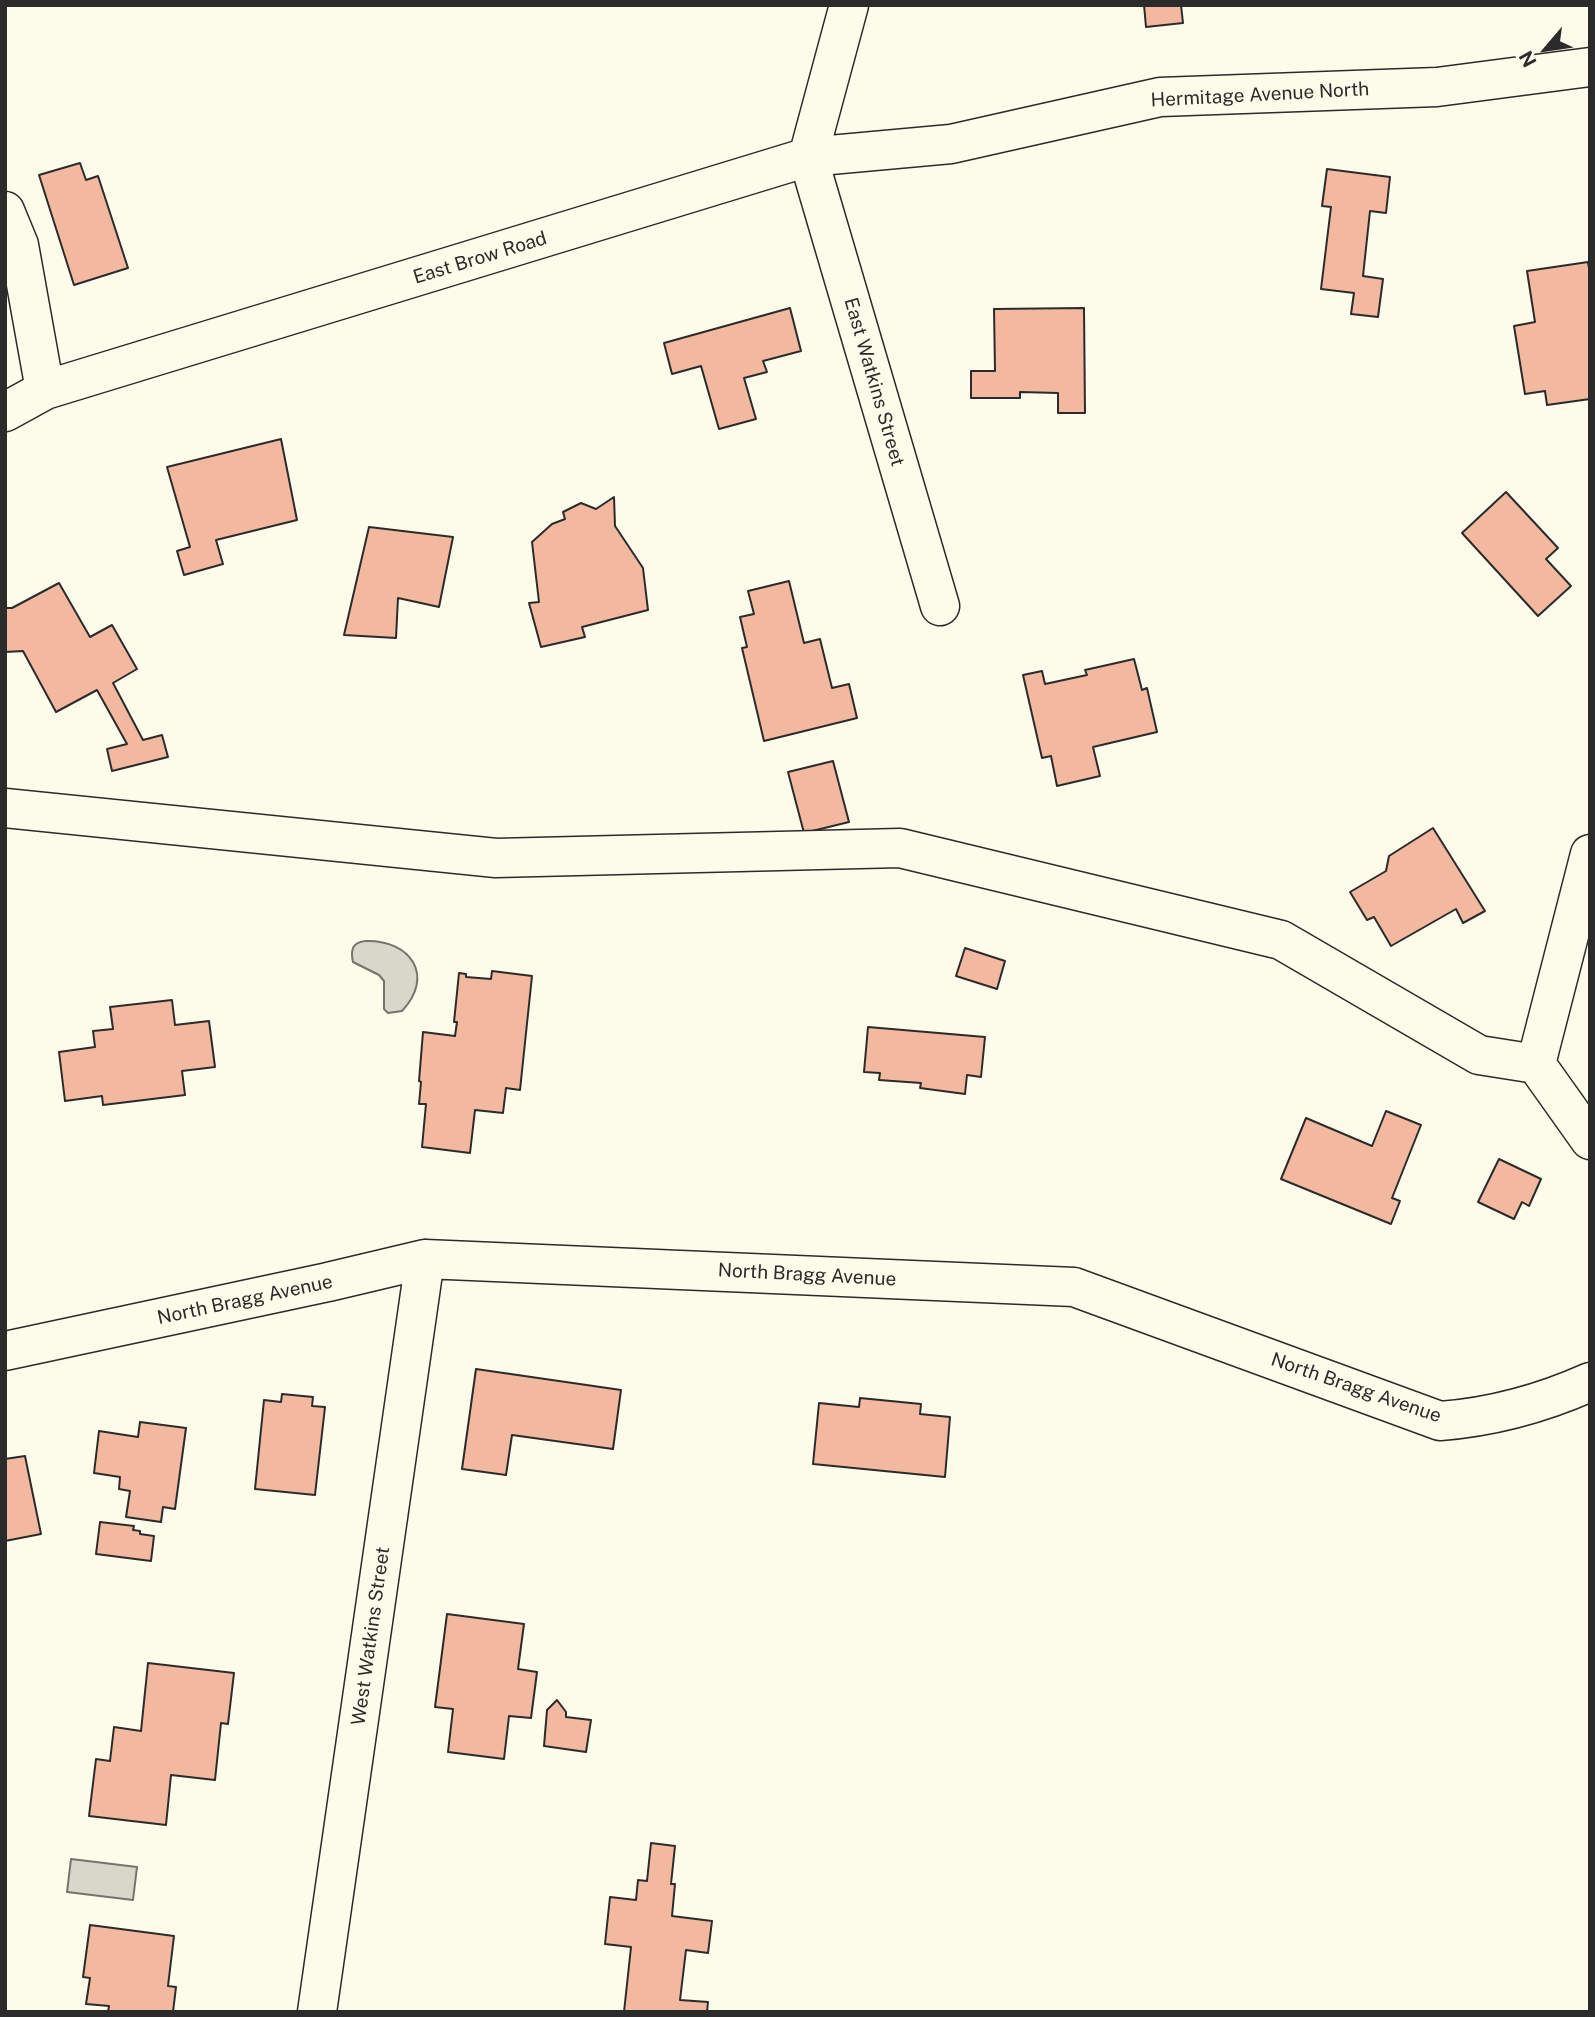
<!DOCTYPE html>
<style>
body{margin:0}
#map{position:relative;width:1595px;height:2017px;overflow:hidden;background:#fdfbea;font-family:"Public Sans",sans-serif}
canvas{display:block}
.frame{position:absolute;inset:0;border:7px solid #2b2b2b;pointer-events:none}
.north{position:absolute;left:1511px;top:14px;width:70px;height:70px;-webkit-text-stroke:5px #fdfbea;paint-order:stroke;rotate:241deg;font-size:19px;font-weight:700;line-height:28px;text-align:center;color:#2b2b2b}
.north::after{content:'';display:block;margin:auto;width:24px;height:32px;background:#2b2b2b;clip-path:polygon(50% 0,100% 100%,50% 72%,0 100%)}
</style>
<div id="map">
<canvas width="1595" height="2017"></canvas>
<div class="frame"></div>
<div class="north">N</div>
</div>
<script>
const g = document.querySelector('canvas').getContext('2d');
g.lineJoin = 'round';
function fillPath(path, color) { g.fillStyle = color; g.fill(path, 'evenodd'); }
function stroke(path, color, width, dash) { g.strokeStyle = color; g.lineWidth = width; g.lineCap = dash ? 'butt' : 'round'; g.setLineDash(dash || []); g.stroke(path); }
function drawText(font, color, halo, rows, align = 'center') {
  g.font = font + ' "Public Sans",sans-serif'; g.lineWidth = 5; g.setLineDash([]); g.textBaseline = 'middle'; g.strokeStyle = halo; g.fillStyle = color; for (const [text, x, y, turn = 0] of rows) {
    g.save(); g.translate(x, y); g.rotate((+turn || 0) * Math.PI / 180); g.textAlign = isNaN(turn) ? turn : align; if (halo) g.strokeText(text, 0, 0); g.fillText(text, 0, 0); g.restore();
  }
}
const water = new Path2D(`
 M 366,941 C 411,940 435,976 402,1011 L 388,1013 L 384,1009 L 384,981 L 379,975 L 353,962 C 350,949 353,942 366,941 Z
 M 71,1859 L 137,1867 L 133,1900 L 67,1892 Z`);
fillPath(water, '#d8d7c9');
stroke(water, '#74746e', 2);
const building = new Path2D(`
 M 1144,5 L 1181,5 L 1183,23 L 1146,27 Z
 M 80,163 L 86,180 L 98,176 L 128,268 L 74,285 L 39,175 Z
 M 1327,169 L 1390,177 L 1386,213 L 1370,211 L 1363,276 L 1383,279 L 1378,317 L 1351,314 L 1354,293 L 1321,289 L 1331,207 L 1322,206 Z
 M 1588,262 L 1590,274 L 1590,399 L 1547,405 L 1545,391 L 1525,394 L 1514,326 L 1535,322 L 1527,271 Z
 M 790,308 L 801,351 L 763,361 L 767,372 L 744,378 L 756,419 L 719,429 L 701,366 L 672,374 L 664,343 Z
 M 1084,308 L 1085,413 L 1058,413 L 1058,393 L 1020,392 L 1020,398 L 971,398 L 971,371 L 995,371 L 994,309 Z
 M 281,439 L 297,520 L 216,540 L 223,564 L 184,575 L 177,551 L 190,547 L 167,467 Z
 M 1506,492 L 1558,548 L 1546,559 L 1571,586 L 1538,616 L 1462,533 Z
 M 614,497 L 615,526 L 643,568 L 648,610 L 582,627 L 585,637 L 541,647 L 529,603 L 539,602 L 532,542 L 552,524 L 565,519 L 563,512 L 581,503 L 596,509 Z
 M 369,527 L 453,537 L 439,607 L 398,598 L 396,638 L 344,635 Z
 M 789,581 L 804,643 L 820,639 L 832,688 L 849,684 L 857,718 L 764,741 L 742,648 L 747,647 L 740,617 L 754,614 L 748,591 Z
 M 59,583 L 90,637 L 112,625 L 137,669 L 113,683 L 143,740 L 162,735 L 168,757 L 112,771 L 107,749 L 127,744 L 97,690 L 56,712 L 23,651 L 5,652 L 5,608 L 12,608 Z
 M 1134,659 L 1142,690 L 1147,688 L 1157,732 L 1093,747 L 1100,776 L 1057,786 L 1051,756 L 1042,758 L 1023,675 L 1042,671 L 1045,684 L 1087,675 L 1085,670 Z
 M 833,761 L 849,822 L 804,833 L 788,772 Z
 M 1433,828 L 1485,911 L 1463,923 L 1456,909 L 1391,946 L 1374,917 L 1367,920 L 1350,892 L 1386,871 L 1389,856 Z
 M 965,948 L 1005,961 L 997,989 L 956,976 Z
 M 492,971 L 532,976 L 520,1090 L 506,1088 L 503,1113 L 475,1110 L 470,1153 L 422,1147 L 426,1104 L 419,1104 L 421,1082 L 419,1081 L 423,1032 L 455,1036 L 457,1022 L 454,1022 L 459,973 L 466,974 L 466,977 L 491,979 Z
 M 172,1000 L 175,1025 L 209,1021 L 215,1067 L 182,1071 L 185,1095 L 103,1105 L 102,1096 L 65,1101 L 59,1052 L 95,1047 L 93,1031 L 113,1029 L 110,1007 Z
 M 868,1027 L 985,1037 L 981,1077 L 967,1075 L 965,1094 L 920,1088 L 921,1083 L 879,1080 L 880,1073 L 864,1072 Z
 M 1386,1111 L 1421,1125 L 1392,1198 L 1400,1201 L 1391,1224 L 1281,1179 L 1306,1118 L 1372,1146 Z
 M 1499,1159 L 1541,1179 L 1529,1206 L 1522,1202 L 1514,1219 L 1478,1202 Z
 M 476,1369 L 621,1390 L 613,1449 L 512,1435 L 506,1475 L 462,1469 Z
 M 282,1394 L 313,1397 L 312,1406 L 325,1407 L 315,1495 L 255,1489 L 264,1400 L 281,1402 Z
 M 860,1398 L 921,1404 L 920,1414 L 950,1417 L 945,1477 L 813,1464 L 819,1403 L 859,1407 Z
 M 140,1422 L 186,1428 L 175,1509 L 163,1507 L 161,1522 L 126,1517 L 130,1491 L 119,1489 L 120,1477 L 94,1473 L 99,1431 L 138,1437 Z
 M 25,1456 L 41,1534 L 5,1541 L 5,1459 Z
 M 100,1522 L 134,1526 L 133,1530 L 140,1531 L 140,1534 L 154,1536 L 151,1561 L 96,1554 Z
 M 447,1614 L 524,1624 L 518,1669 L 537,1672 L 531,1718 L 509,1716 L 504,1759 L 448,1752 L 453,1709 L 435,1707 Z
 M 148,1663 L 234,1673 L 228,1724 L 221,1723 L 215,1780 L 171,1775 L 166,1825 L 89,1816 L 96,1759 L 110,1761 L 114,1727 L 141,1731 Z
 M 557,1700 L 566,1712 L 566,1717 L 591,1720 L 586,1752 L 544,1746 L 547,1710 Z
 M 651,1843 L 675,1846 L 671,1884 L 675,1884 L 672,1916 L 712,1921 L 708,1953 L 686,1950 L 680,2000 L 708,2002 L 707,2012 L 624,2012 L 631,1947 L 605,1944 L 610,1897 L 636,1900 L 638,1880 L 647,1881 Z
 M 90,1925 L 174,1936 L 168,1986 L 176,1987 L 173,2012 L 108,2012 L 109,2006 L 86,2004 L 90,1978 L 83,1977 Z`);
fillPath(building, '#f2b8a0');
stroke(building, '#2b2b2b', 2);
const minor = new Path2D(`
 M 808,157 L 940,606
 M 808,157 L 849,5
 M 5,211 L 19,245 L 45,390
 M 5,412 L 45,390 L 808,157 L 951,144 L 1160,97 L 1437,87 L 1590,67
 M 5,808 L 496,858 L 900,848 L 1281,940 L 1479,1055 L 1536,1064
 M 1536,1064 L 1590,854
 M 1536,1064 L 1590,1140
 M 5,1351 L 328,1282 L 425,1259 L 1074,1287 L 1440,1421 C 1492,1417 1543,1403 1590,1382
 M 317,2012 L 425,1259`);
stroke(minor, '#2b2b2b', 41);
stroke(minor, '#fdfbea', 38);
drawText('19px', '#2b2b2b', '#fdfbea', [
 ["Hermitage Avenue North",1260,95,-3],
 ["East Brow Road",480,258,-17],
 ["East Watkins Street",874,382,74],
 ["North Bragg Avenue",807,1275,3],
 ["North Bragg Avenue",245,1300,-12],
 ["North Bragg Avenue",1356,1388,19],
 ["West Watkins Street",371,1636,-82]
]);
</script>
